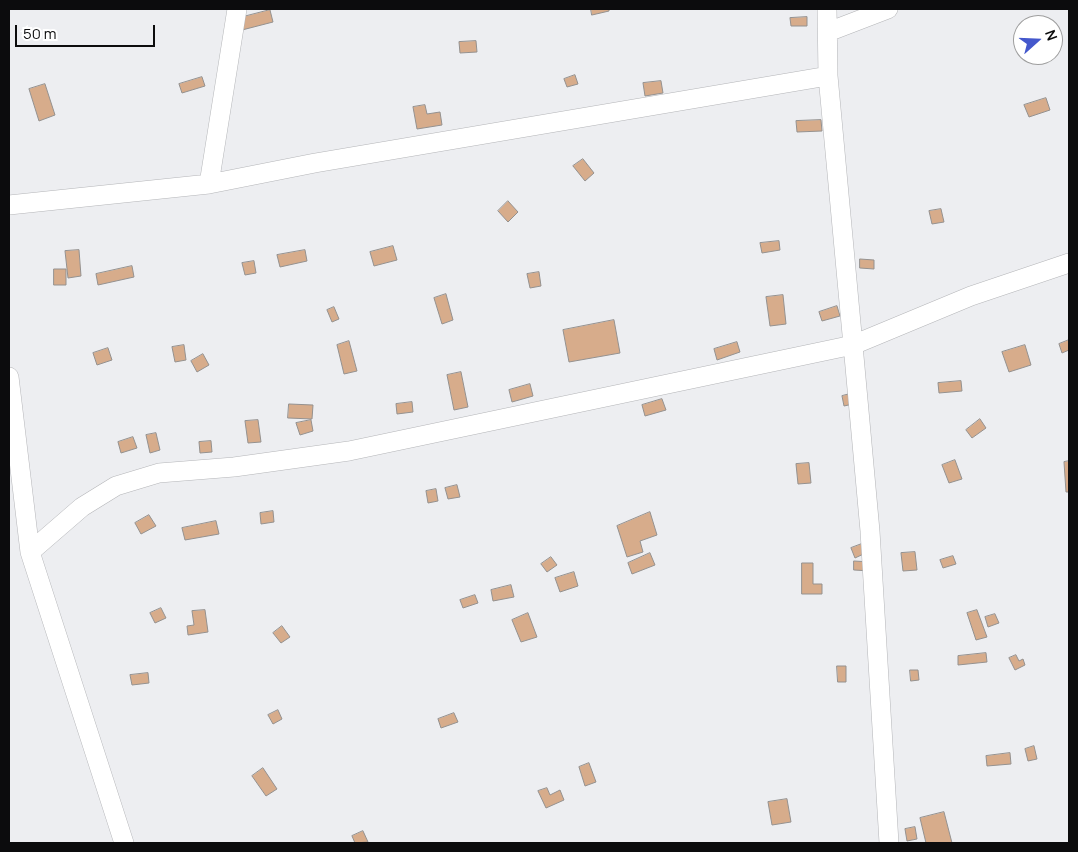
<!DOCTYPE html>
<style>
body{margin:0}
#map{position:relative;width:1078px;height:852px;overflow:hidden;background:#edeef1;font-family:Manrope,sans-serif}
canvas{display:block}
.frame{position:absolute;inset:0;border:10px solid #0c0c0d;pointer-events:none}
.north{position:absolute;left:1013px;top:15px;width:50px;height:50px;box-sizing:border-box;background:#fff;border:1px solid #9e9e9e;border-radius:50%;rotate:70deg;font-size:14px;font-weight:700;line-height:20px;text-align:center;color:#0c0c0d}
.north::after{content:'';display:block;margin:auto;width:18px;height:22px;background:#4458cc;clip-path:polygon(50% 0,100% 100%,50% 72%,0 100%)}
.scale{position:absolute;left:15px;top:25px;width:140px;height:22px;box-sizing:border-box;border:2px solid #0c0c0d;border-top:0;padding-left:6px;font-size:15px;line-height:18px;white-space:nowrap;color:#0c0c0d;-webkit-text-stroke:4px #fff;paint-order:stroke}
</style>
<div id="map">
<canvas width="1078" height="852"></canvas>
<div class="frame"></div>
<div class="north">N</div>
<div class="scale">50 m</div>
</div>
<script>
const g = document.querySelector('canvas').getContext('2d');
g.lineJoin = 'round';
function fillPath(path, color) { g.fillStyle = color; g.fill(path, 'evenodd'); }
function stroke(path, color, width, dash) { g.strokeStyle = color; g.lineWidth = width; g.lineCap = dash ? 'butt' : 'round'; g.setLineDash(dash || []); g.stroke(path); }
const building = new Path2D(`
 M 591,9 L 609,9 L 609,11 L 592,15 Z
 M 270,10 L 273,22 L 242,30 L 239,18 Z
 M 807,17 L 807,26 L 791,26 L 790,18 Z
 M 476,41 L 477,52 L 460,53 L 459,42 Z
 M 575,75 L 578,84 L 567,87 L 564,79 Z
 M 202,77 L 205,86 L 182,93 L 179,84 Z
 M 661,81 L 663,93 L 645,96 L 643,83 Z
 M 45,84 L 55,115 L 39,121 L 29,89 Z
 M 1046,98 L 1050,110 L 1029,117 L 1024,105 Z
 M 425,105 L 427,114 L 440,112 L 442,125 L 417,129 L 413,107 Z
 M 821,120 L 822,131 L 797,132 L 796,121 Z
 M 583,159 L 594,173 L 585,181 L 573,166 Z
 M 508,201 L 518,212 L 508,222 L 498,211 Z
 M 941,209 L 944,222 L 932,224 L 929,211 Z
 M 779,241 L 780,250 L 762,253 L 760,243 Z
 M 393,246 L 397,260 L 374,266 L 370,252 Z
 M 79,250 L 81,276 L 68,278 L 65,251 Z
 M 305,250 L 307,261 L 280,267 L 277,255 Z
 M 860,259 L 874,260 L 874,269 L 860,268 Z
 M 254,261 L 256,273 L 245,275 L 242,263 Z
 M 132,266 L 134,277 L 98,285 L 96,274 Z
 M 54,269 L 66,269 L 66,285 L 54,285 Z
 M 539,272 L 541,286 L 530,288 L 527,274 Z
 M 446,294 L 453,320 L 442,324 L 434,298 Z
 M 783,295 L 786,324 L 770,326 L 766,297 Z
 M 837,306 L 840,316 L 822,321 L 819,312 Z
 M 334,307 L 339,319 L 332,322 L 327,310 Z
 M 614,320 L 620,353 L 569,362 L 563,330 Z
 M 1069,340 L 1069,350 L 1062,353 L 1059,344 Z
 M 349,341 L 357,371 L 344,374 L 337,345 Z
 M 737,342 L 740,352 L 717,360 L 714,349 Z
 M 184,345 L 186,360 L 175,362 L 172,347 Z
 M 1025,345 L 1031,365 L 1009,372 L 1002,352 Z
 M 108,348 L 112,360 L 97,365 L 93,353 Z
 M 203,354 L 209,365 L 197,372 L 191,361 Z
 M 461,372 L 468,407 L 454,410 L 447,375 Z
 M 961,381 L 962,391 L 939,393 L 938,383 Z
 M 530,384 L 533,396 L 512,402 L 509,390 Z
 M 850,394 L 853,404 L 844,406 L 842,396 Z
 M 662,399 L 666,410 L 645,416 L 642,405 Z
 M 412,402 L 413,412 L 397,414 L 396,404 Z
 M 289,404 L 313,405 L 312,419 L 288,418 Z
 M 980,419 L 986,428 L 972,438 L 966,430 Z
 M 258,420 L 261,442 L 248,443 L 245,421 Z
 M 311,420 L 313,431 L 300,435 L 296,423 Z
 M 156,433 L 160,450 L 150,453 L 146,435 Z
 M 133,437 L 137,448 L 121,453 L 118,442 Z
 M 211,441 L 212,452 L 200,453 L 199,442 Z
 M 955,460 L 962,479 L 949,483 L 942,465 Z
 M 1069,461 L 1069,492 L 1066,492 L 1064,462 Z
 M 809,463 L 811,483 L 798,484 L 796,464 Z
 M 457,485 L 460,497 L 448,499 L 445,488 Z
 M 436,489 L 438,501 L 428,503 L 426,491 Z
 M 273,511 L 274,522 L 261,524 L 260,513 Z
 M 650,512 L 657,535 L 640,541 L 643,552 L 627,557 L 617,526 Z
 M 149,515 L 156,526 L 141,534 L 135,523 Z
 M 216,521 L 219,534 L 185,540 L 182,528 Z
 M 867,542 L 870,551 L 855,558 L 851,548 Z
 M 915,552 L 917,570 L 903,571 L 901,553 Z
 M 650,553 L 655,565 L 632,574 L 628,563 Z
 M 953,556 L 956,564 L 943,568 L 940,560 Z
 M 551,557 L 557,565 L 547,572 L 541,564 Z
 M 854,561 L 871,562 L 871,571 L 854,570 Z
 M 802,563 L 813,563 L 813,584 L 822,584 L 822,594 L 802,594 Z
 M 574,572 L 578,586 L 560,592 L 555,578 Z
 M 511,585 L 514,597 L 493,601 L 491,590 Z
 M 475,595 L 478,603 L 463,608 L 460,600 Z
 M 161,608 L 166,618 L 155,623 L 150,613 Z
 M 205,610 L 208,632 L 188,635 L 187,626 L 194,625 L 192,611 Z
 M 977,610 L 987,637 L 976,640 L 967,613 Z
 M 528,613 L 537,637 L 521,642 L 512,620 Z
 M 995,614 L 999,623 L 988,627 L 985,617 Z
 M 282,626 L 290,637 L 281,643 L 273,633 Z
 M 986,653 L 987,662 L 958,665 L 958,656 Z
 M 1016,655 L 1019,661 L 1023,659 L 1025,665 L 1015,670 L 1009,658 Z
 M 837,666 L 846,666 L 846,682 L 838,682 Z
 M 910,670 L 918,670 L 919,680 L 911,681 Z
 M 148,673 L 149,683 L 132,685 L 130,675 Z
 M 278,710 L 282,719 L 273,724 L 268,715 Z
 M 454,713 L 458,722 L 441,728 L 438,719 Z
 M 1034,746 L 1037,759 L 1028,761 L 1025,749 Z
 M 1010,753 L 1011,764 L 987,766 L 986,756 Z
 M 589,763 L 596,782 L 585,786 L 579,767 Z
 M 263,768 L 277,789 L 266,796 L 252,776 Z
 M 547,788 L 550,795 L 560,790 L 564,800 L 546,808 L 538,791 Z
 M 787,799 L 791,822 L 772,825 L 768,802 Z
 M 944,812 L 952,843 L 926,843 L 920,818 Z
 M 915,827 L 917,839 L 907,841 L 905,829 Z
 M 363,831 L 368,842 L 355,843 L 352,836 Z`);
fillPath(building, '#d7ac8b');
stroke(building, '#94918f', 1);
const minor = new Path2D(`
 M 827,9 L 828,76 L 853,345 L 971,296 L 1069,263
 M 828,32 L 888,9
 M 209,184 L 237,9
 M 9,205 L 209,184 L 315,163 L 828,76
 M 9,377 L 30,552 L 124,843
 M 30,552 L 82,507 L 116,486 L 159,473 L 234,467 L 349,451 L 853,345 L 870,531 L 889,843`);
stroke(minor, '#b4b5b8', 20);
stroke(minor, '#fff', 19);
</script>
